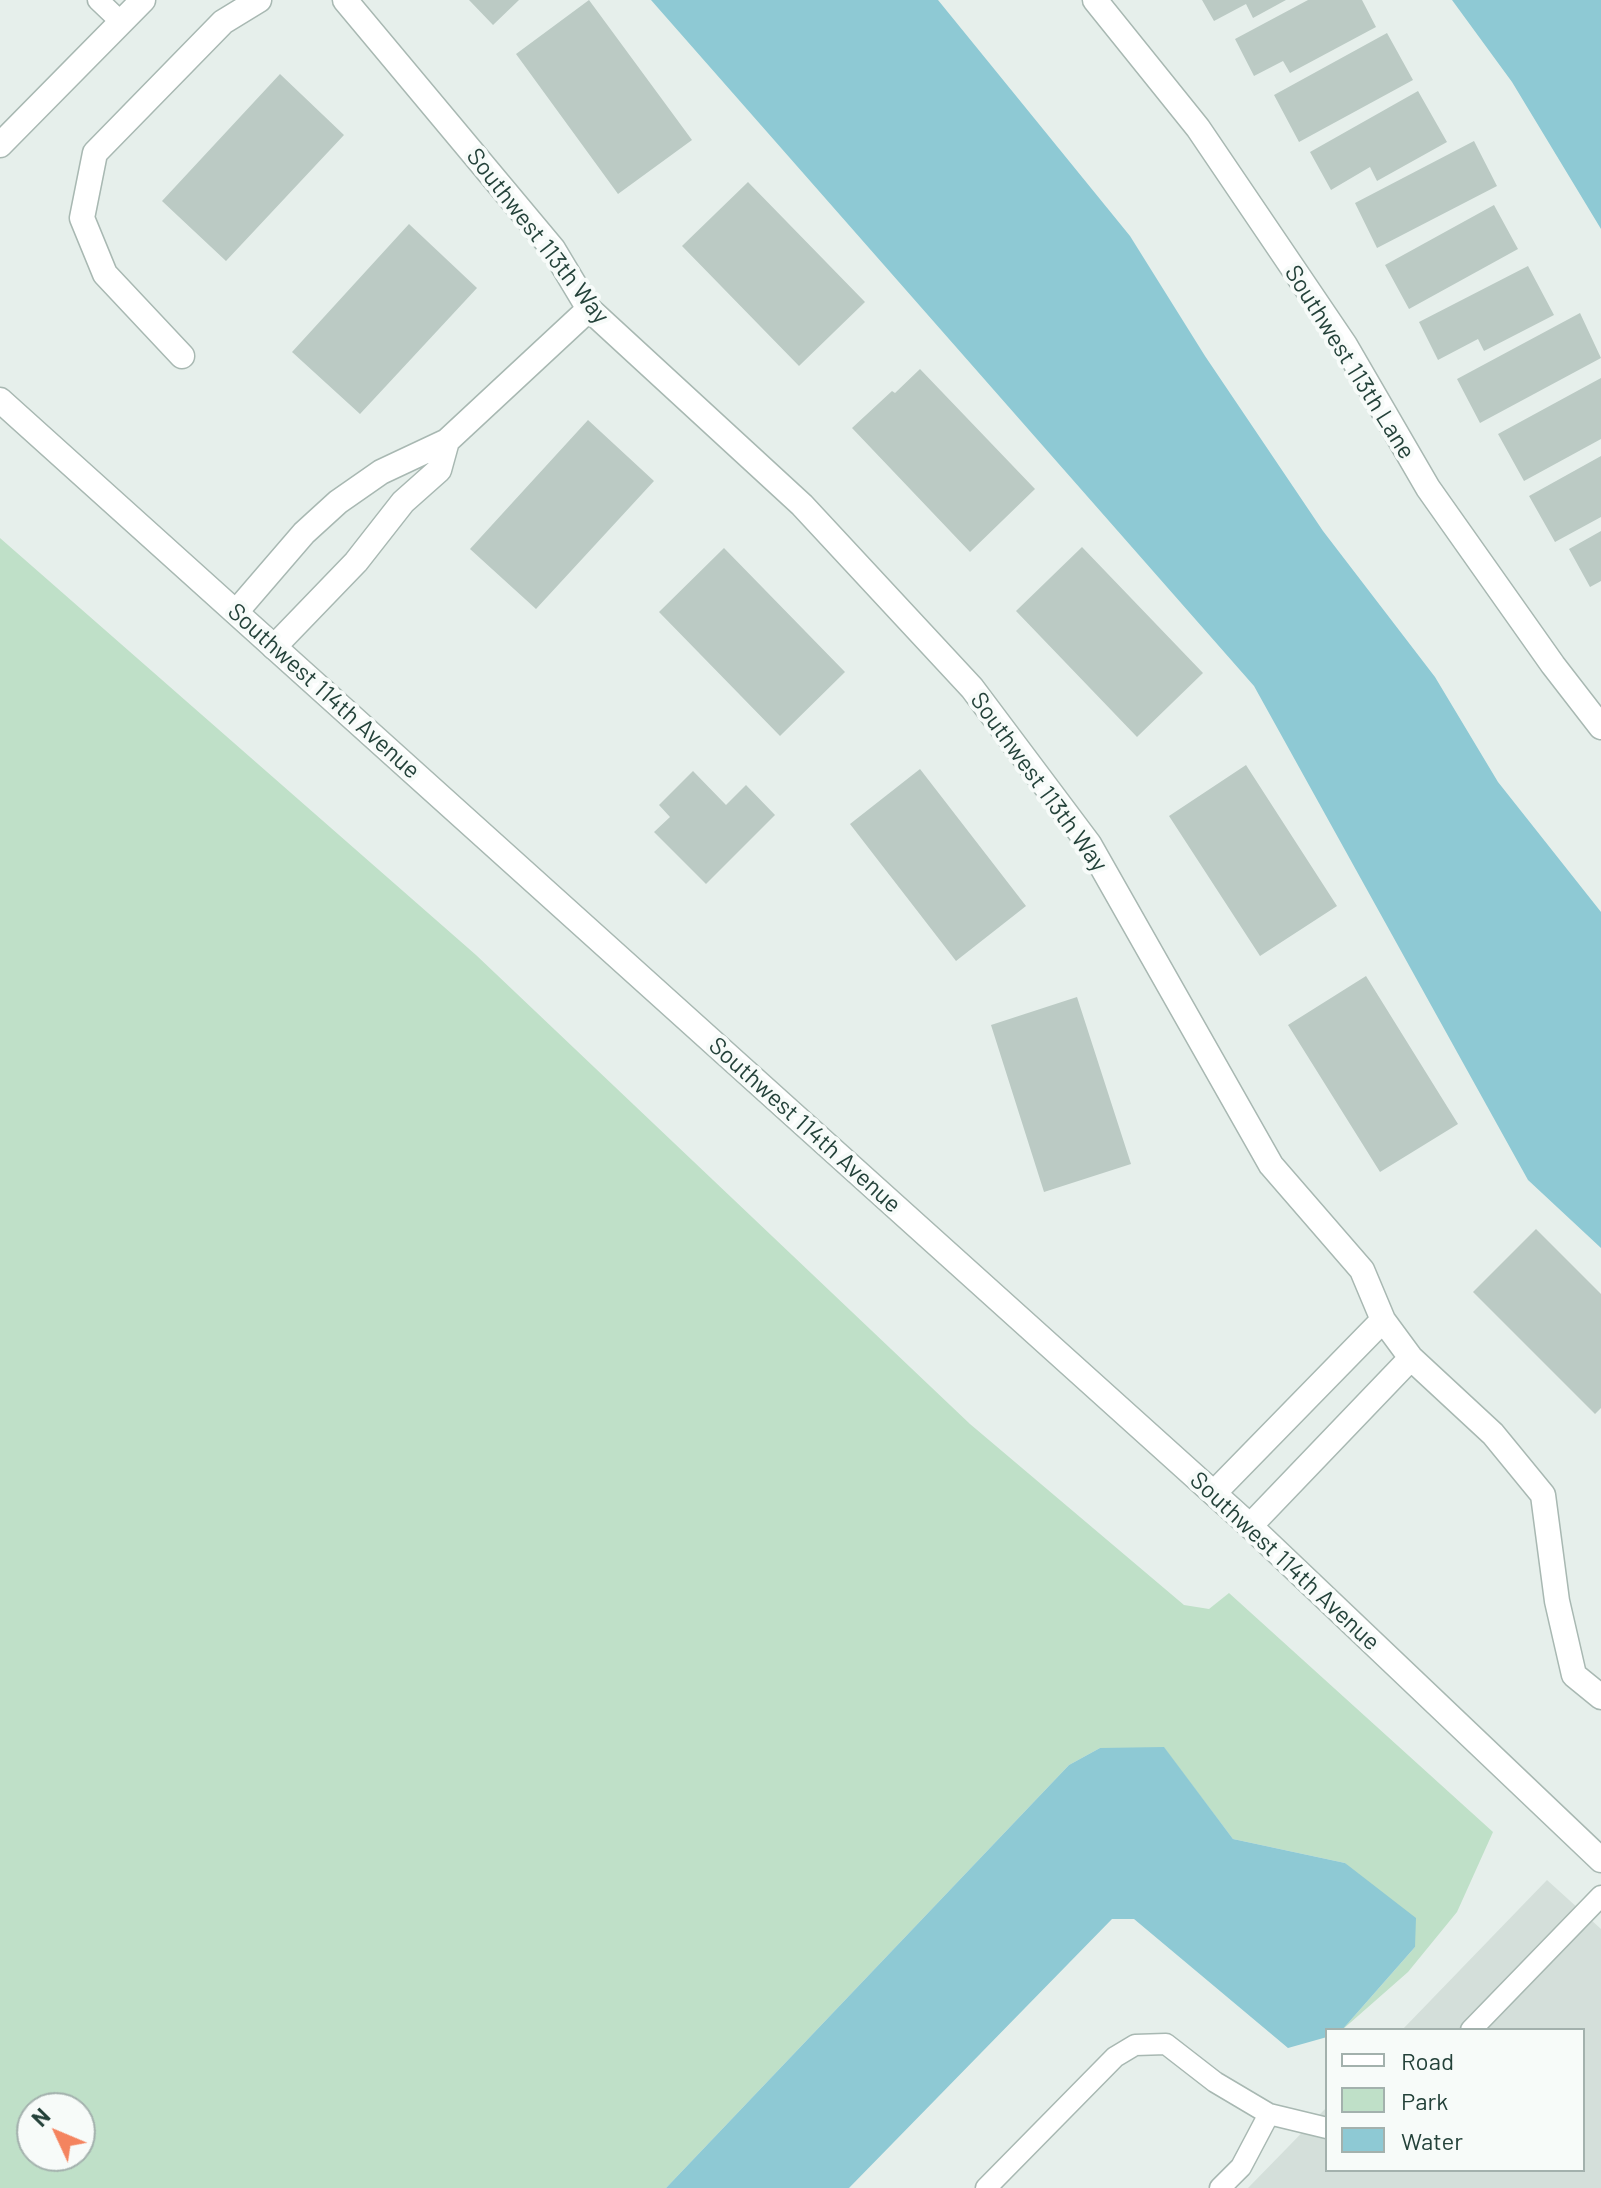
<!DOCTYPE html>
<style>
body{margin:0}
#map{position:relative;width:1601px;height:2188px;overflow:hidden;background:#e6efeb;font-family:Barlow,sans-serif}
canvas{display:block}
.legend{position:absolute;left:1325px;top:2028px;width:260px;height:144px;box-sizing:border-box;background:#f7fbf9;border:2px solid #a3b1ad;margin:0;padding:10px 14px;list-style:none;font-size:24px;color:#24423a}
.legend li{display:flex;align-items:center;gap:16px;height:40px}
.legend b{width:40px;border:2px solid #a3b1ad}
.north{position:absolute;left:16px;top:2092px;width:80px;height:80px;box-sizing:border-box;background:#f7fbf9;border:2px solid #a3b1ad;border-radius:50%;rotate:314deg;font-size:22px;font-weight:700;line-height:32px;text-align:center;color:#24423a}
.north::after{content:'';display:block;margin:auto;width:28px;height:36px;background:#f4845f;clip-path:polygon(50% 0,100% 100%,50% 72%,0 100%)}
</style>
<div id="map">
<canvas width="1601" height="2188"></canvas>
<ul class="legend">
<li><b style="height:10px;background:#fff"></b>Road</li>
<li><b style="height:22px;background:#bfe0c8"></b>Park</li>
<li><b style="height:22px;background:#8ec9d4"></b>Water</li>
</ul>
<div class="north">N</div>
</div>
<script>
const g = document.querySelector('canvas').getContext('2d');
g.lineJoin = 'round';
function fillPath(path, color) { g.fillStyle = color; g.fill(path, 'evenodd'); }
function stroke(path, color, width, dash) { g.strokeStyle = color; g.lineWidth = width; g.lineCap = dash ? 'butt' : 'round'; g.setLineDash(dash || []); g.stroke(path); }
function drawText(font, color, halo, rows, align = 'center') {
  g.font = font + ' Barlow,sans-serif'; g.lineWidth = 8; g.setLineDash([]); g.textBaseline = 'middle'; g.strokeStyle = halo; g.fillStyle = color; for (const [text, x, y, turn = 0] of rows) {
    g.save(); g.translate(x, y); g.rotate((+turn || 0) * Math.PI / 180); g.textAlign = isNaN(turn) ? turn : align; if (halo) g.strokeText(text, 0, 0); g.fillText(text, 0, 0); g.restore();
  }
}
fillPath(new Path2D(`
 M 1547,1880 L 1601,1929 L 1601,2188 L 1248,2188 L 1327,2107 L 1327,2170 L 1583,2170 L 1583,2030 L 1402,2030 Z`), '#d4dfda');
fillPath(new Path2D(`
 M 0,538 L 476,955 L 970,1424 L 1184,1605 L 1209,1609 L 1229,1593 L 1493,1832 L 1457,1912 L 1408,1972 L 1342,2030 L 1415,1947 L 1345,1863 L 1233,1839 L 1164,1748 L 1100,1748 L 1069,1765 L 666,2188 L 0,2188 ZM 32,2108 L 80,2108 L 80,2156 L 32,2156 Z`), '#bfe0c8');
fillPath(new Path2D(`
 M 651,0 L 938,0 L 1130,236 L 1205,356 L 1323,531 L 1435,677 L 1498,782 L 1601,912 L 1601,1248 L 1528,1180 L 1254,686 Z
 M 1452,0 L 1601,0 L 1601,229 L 1512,82 Z
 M 1164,1747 L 1233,1839 L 1345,1863 L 1416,1918 L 1415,1947 L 1342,2030 L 1327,2030 L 1327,2037 L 1288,2048 L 1134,1919 L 1112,1919 L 849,2188 L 666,2188 L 1069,1765 L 1100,1748 Z`), '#8ec9d4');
fillPath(new Path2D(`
 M 469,0 L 519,0 L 493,25 Z
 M 589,0 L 692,140 L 618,194 L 516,54 Z
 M 1202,0 L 1286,0 L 1253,18 L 1246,4 L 1214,21 Z
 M 1308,0 L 1362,0 L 1376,27 L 1290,73 L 1283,61 L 1254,76 L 1235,39 Z
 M 1387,33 L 1413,80 L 1299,142 L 1274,95 Z
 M 280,74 L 344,135 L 226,261 L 162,201 Z
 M 1418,91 L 1447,142 L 1377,181 L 1370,167 L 1331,190 L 1310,152 Z
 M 1474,141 L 1497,186 L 1377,248 L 1355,203 Z
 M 748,182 L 865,302 L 799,366 L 682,246 Z
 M 1494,205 L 1518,249 L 1409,309 L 1385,265 Z
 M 409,224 L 477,288 L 360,414 L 292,352 Z
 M 1528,266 L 1554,315 L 1484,351 L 1478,339 L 1438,360 L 1419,322 Z
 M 1580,313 L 1601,358 L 1480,423 L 1457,379 Z
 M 920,369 L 1035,489 L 970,552 L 852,428 L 892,391 L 895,393 Z
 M 1601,378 L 1601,439 L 1524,481 L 1498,434 Z
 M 588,420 L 654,481 L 536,609 L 470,549 Z
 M 1601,456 L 1601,517 L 1555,542 L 1529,496 Z
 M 1601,531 L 1601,581 L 1590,587 L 1569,549 Z
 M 1082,547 L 1203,673 L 1137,737 L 1016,611 Z
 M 724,548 L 845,672 L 780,736 L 659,612 Z
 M 1246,765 L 1337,906 L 1260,956 L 1169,816 Z
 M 920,769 L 1026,906 L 956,961 L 850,824 Z
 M 693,771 L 726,805 L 746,785 L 775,815 L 706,884 L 654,832 L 670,817 L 659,805 Z
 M 1366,976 L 1458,1124 L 1380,1172 L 1288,1025 Z
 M 1077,997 L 1131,1164 L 1044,1192 L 991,1025 Z
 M 1536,1229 L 1601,1294 L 1601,1408 L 1595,1414 L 1473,1292 Z`), '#bbcac4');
const service = new Path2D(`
 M 98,0 L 121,22
 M 1471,2030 L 1601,1896
 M 986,2188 L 1115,2057 L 1135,2045 L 1166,2044 L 1215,2082 L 1269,2114 L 1327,2128
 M 1220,2188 L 1241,2167 L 1269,2114`);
const minor = new Path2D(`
 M 345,0 L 553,249 L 589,309 L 802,505 L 972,688 L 1089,844 L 1271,1165 L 1362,1270 L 1383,1320 L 1411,1358 L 1493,1434 L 1543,1495 L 1557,1601 L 1574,1675 L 1601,1697
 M 1095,0 L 1198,128 L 1345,345 L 1428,488 L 1553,665 L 1601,727
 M 0,145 L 143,0
 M 182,356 L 105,274 L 82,218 L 95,153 L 223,22 L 259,0
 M 236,612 L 304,533 L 338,502 L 381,472 L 447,441 L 589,309
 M 274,647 L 356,562 L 403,502 L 439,470 L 447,441
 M 1214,1493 L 1383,1320
 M 1250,1526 L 1411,1358`);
const tertiary = new Path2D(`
 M 0,400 L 1250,1526 L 1601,1860`);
stroke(service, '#a8b8b2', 23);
stroke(minor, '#a8b8b2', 27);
stroke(tertiary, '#a8b8b2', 27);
stroke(service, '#fff', 20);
stroke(minor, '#fff', 24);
stroke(tertiary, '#fff', 24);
drawText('24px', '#24423a', '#f7fbf9', [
 ["Southwest 113th Way",538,236,52],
 ["Southwest 113th Lane",1350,362,58],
 ["Southwest 114th Avenue",324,691,42],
 ["Southwest 113th Way",1039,782,54],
 ["Southwest 114th Avenue",805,1125,42],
 ["Southwest 114th Avenue",1285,1561,43]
]);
</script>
